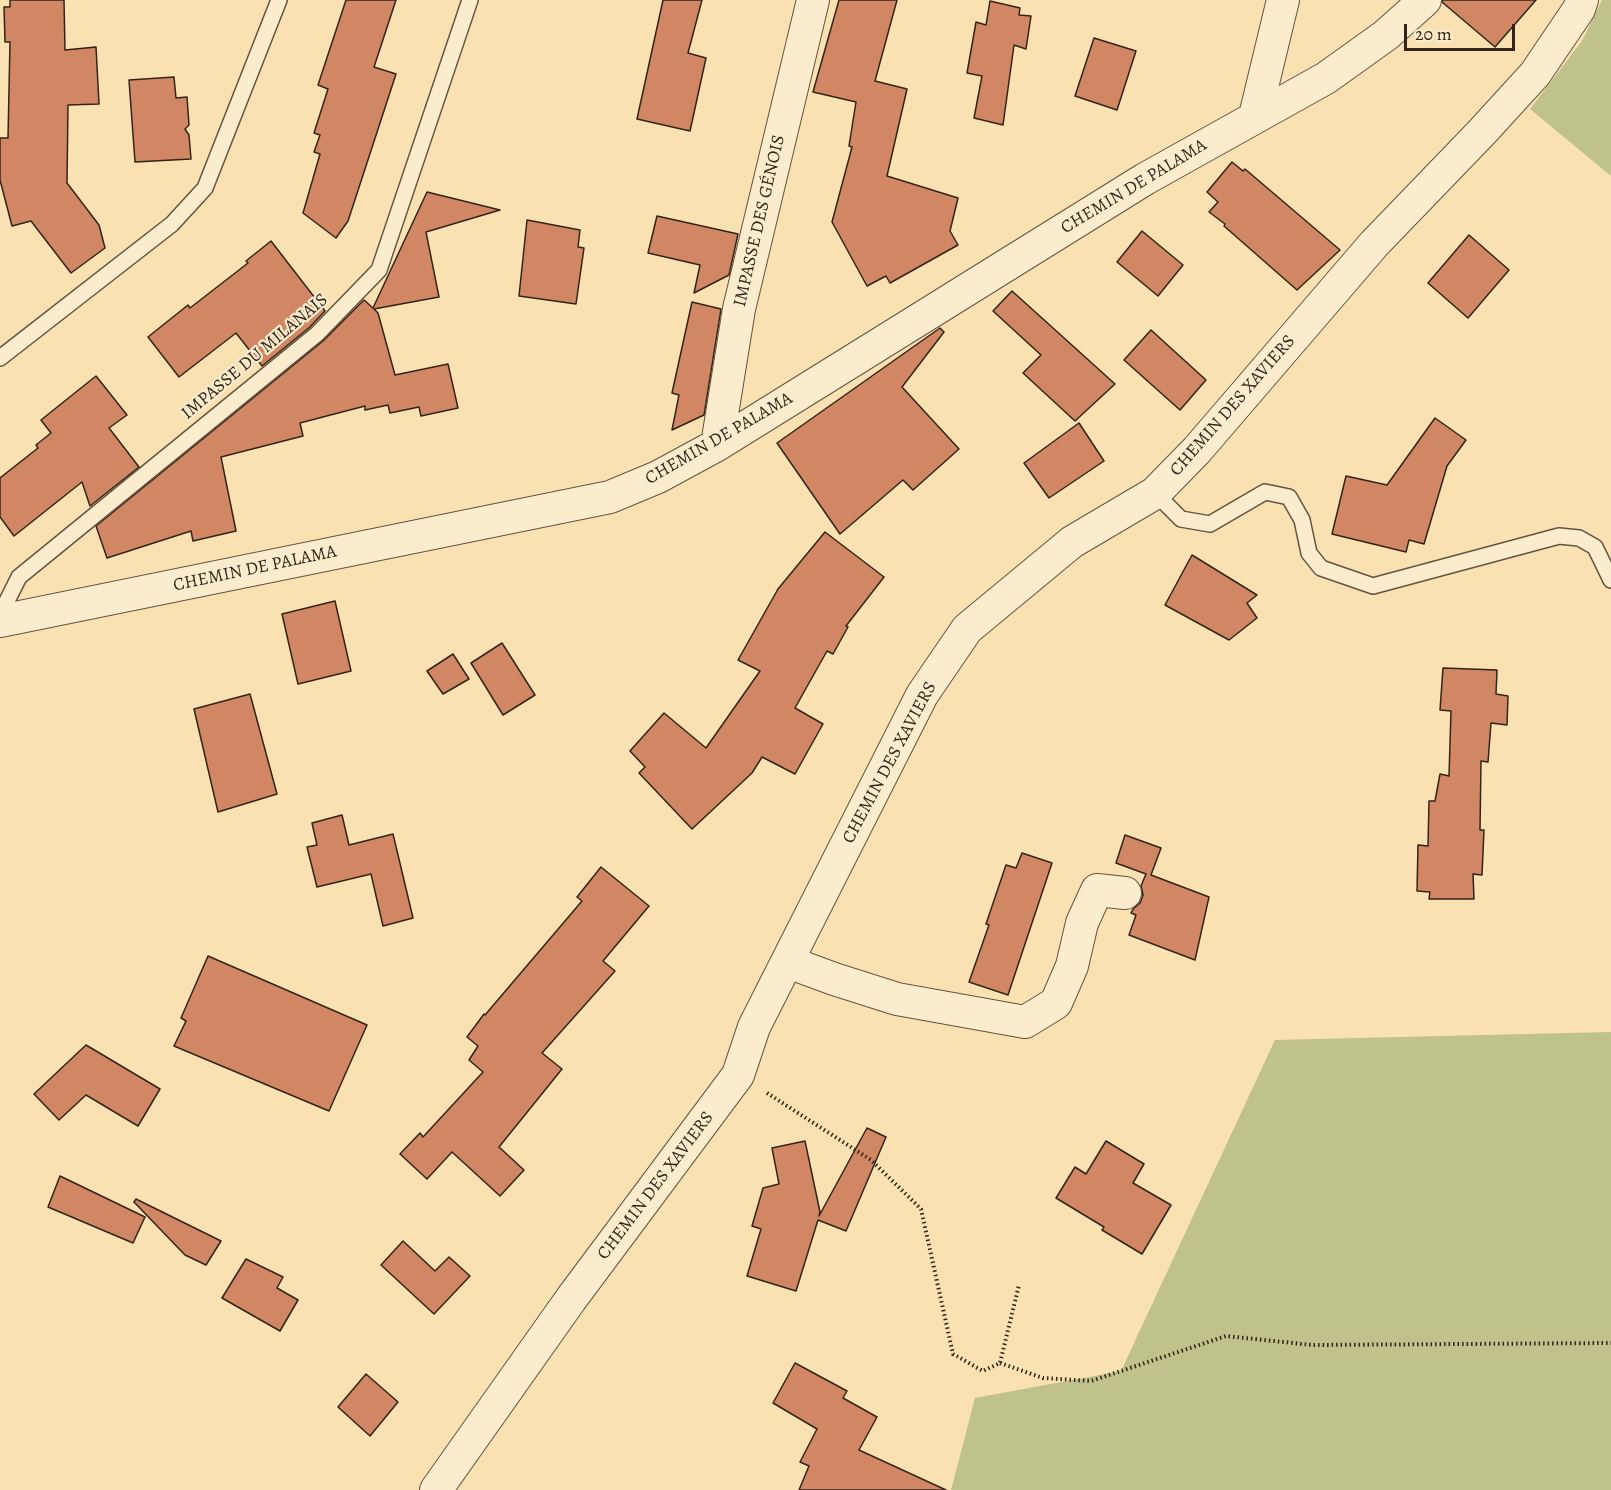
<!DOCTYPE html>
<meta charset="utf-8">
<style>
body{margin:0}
#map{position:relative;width:1611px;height:1490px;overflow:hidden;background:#f9e1b2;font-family:Alegreya,serif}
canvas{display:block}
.scale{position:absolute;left:1404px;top:24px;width:111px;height:27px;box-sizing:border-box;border:3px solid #33241b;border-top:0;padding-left:8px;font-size:18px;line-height:21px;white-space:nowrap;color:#33241b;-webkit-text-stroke:4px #fbeccd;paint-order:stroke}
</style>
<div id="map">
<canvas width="1611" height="1490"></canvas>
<div class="scale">20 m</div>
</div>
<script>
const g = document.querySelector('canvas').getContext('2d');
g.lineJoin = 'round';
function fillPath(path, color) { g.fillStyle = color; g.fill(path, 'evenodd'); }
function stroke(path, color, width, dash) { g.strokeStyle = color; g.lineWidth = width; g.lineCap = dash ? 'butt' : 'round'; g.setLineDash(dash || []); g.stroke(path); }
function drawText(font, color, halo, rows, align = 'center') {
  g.font = font + ' Alegreya,serif'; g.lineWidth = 4.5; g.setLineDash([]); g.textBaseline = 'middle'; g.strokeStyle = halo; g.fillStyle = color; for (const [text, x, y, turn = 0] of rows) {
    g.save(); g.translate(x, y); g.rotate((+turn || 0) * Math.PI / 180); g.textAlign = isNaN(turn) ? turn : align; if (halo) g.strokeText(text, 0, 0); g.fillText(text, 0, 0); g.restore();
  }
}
fillPath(new Path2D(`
 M 1602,0 L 1611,0 L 1611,176 L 1530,109 L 1582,41 Z
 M 1611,1032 L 1611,1490 L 951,1490 L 975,1398 L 1121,1371 L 1275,1040 Z`), '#bfc28a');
const building = new Path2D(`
 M 10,0 L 64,0 L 65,50 L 96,47 L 99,104 L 68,105 L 67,183 L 99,225 L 105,248 L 71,273 L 31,221 L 12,226 L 0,180 L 0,138 L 8,138 L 10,42 L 5,42 L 4,7 L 10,7 Z
 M 346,0 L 396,0 L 374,67 L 396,74 L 348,221 L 336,238 L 303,213 L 320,154 L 314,152 L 320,135 L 314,133 L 328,89 L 318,85 Z
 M 663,0 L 702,0 L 688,53 L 706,58 L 690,131 L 637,119 Z
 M 839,0 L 897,0 L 875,81 L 907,89 L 887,176 L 958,198 L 950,231 L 958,245 L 890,283 L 886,276 L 867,286 L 832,222 L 852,147 L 849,146 L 856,102 L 813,92 Z
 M 1442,0 L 1536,0 L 1495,47 L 1442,2 Z
 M 990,1 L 1020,8 L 1019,15 L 1031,16 L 1026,49 L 1014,45 L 1003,125 L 974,118 L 982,76 L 967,73 L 976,22 L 986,25 Z
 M 1094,38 L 1136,51 L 1117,110 L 1075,96 Z
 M 174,77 L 176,98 L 187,97 L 189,125 L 185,129 L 189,135 L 191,159 L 135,162 L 129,80 Z
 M 1232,162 L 1243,171 L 1245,169 L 1340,250 L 1297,290 L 1224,226 L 1225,224 L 1209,212 L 1218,202 L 1207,192 Z
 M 427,192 L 500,210 L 426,232 L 439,297 L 374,309 L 378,313 L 395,375 L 448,364 L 458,408 L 421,416 L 419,407 L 390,413 L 388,405 L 365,410 L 365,406 L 300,423 L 303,436 L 221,457 L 236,531 L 193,541 L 191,531 L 107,558 L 96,526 L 323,341 L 364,300 L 373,308 Z
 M 657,216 L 738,234 L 729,275 L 694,293 L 700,265 L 648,253 Z
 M 527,220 L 580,230 L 578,247 L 584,248 L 576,304 L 519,296 Z
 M 1142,231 L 1183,265 L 1158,296 L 1117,262 Z
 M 1469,235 L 1509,270 L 1468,318 L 1428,283 Z
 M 271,241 L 325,311 L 310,327 L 262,366 L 236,333 L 179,377 L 148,337 L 188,305 L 190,308 L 248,263 L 246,261 Z
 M 1012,291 L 1115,384 L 1075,421 L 1023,373 L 1041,355 L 993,311 Z
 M 692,302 L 721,309 L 704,415 L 672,430 L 679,395 L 672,393 Z
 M 940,328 L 944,332 L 902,387 L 959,449 L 913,490 L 903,480 L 840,534 L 777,443 Z
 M 1151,330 L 1206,380 L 1180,410 L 1124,360 Z
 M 96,376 L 127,415 L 109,428 L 139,467 L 90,506 L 82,482 L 14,536 L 0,517 L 0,478 L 38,448 L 36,445 L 51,433 L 41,420 Z
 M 1435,418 L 1466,440 L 1447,466 L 1424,544 L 1409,540 L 1406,552 L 1332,534 L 1346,476 L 1387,485 Z
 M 1079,423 L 1104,461 L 1049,498 L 1024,463 Z
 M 825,532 L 884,577 L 846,626 L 848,627 L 833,654 L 827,651 L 795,708 L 823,724 L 795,774 L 762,757 L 752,773 L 692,829 L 639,773 L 645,767 L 630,751 L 664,713 L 706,748 L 760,671 L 738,660 L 778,589 Z
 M 1192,555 L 1257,595 L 1247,603 L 1257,618 L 1229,640 L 1165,605 Z
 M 335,601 L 351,671 L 298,684 L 282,614 Z
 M 502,643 L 535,695 L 503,715 L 471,663 Z
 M 453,654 L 469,679 L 443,694 L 427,671 Z
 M 1443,668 L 1497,670 L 1496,694 L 1508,696 L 1507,725 L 1491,723 L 1488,762 L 1481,761 L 1480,830 L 1484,830 L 1482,875 L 1473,874 L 1474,899 L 1429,899 L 1430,892 L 1417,891 L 1418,845 L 1428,846 L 1429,801 L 1435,801 L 1440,774 L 1449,776 L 1451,711 L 1440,710 Z
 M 250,694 L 277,794 L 218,812 L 194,709 Z
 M 342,815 L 349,845 L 393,834 L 413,918 L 383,926 L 371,874 L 317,887 L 307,847 L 317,845 L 312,823 Z
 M 1125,835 L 1161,848 L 1151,875 L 1209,897 L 1195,960 L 1129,935 L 1136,915 L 1131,913 L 1133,909 L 1140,903 L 1143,895 L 1141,886 L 1146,874 L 1116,863 Z
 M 1022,853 L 1052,863 L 1008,995 L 969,982 L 989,925 L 986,924 L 1006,865 L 1016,868 Z
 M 601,867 L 649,906 L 603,961 L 615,971 L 542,1053 L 562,1069 L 499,1147 L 524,1170 L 500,1196 L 452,1152 L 427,1179 L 400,1154 L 420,1133 L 423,1137 L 483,1072 L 469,1060 L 478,1046 L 467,1037 L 484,1014 L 485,1015 L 582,901 L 577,897 Z
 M 208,956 L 367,1025 L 329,1111 L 174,1046 L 186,1021 L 181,1018 Z
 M 86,1045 L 160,1089 L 138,1126 L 86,1095 L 59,1120 L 34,1094 Z
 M 867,1128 L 886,1137 L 846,1231 L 818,1220 L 796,1291 L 747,1276 L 761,1229 L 752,1226 L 763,1188 L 779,1184 L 772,1148 L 805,1141 L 820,1212 L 819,1216 Z
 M 1106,1141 L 1144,1164 L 1133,1183 L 1171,1205 L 1142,1254 L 1102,1230 L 1104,1227 L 1056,1198 L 1075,1167 L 1086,1174 Z
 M 60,1176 L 145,1217 L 133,1243 L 48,1207 Z
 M 136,1199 L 221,1241 L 206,1265 L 185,1255 L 134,1202 Z
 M 403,1241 L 435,1271 L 449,1257 L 470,1276 L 434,1314 L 381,1265 Z
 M 246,1259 L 283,1277 L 277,1288 L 298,1300 L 280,1331 L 222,1298 Z
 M 795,1363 L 847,1391 L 843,1398 L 877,1417 L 859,1450 L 946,1490 L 799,1490 L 809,1466 L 800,1462 L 817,1429 L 773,1403 Z
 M 366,1374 L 398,1402 L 370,1436 L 338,1407 Z`);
fillPath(building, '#d18764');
stroke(building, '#33241b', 1.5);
const service = new Path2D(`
 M 0,358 L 172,224 L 205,188 L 279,0
 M 1155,493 L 1181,519 L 1210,524 L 1265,492 L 1289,497 L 1302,520 L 1309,553 L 1321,568 L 1373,586 L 1559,536 L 1579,538 L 1595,547 L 1611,580
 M 0,615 L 19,577 L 317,334 L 379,270 L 470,0`);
const minor = new Path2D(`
 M 1255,116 L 1283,0
 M 717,445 L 739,309 L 813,0
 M 0,621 L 610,497 L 658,477 L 717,445 L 1145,179 L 1326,78 L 1386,35 L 1425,0
 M 788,962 L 834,979 L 897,999 L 1025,1022 L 1056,1003 L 1072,966 L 1082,923 L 1097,890 L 1125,893
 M 436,1490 L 571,1299 L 738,1075 L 754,1027 L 922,695 L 967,629 L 1072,542 L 1155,493 L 1197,450 L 1374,244 L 1482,132 L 1535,74 L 1579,9 L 1582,0`);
stroke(service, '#645341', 18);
stroke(minor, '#645341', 34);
stroke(new Path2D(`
 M 767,1093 L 871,1160 L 921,1209 L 953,1354 L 983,1371 L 1000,1363 L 1019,1285
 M 1000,1363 L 1043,1378 L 1091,1381 L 1226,1336 L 1312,1345 L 1611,1343`), '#33241b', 4, [1.5, 3]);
stroke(service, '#fbeccd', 15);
stroke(minor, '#fbeccd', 32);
drawText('18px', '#33241b', '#fbeccd', [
 ["CHEMIN DE PALAMA",1134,187,-31],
 ["IMPASSE DES GÉNOIS",760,221,-77],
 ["IMPASSE DU MILANAIS",255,357,-40],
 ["CHEMIN DES XAVIERS",1233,406,-49],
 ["CHEMIN DE PALAMA",719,439,-30],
 ["CHEMIN DE PALAMA",255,569,-12],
 ["CHEMIN DES XAVIERS",890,763,-62],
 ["CHEMIN DES XAVIERS",656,1186,-53]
]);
</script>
